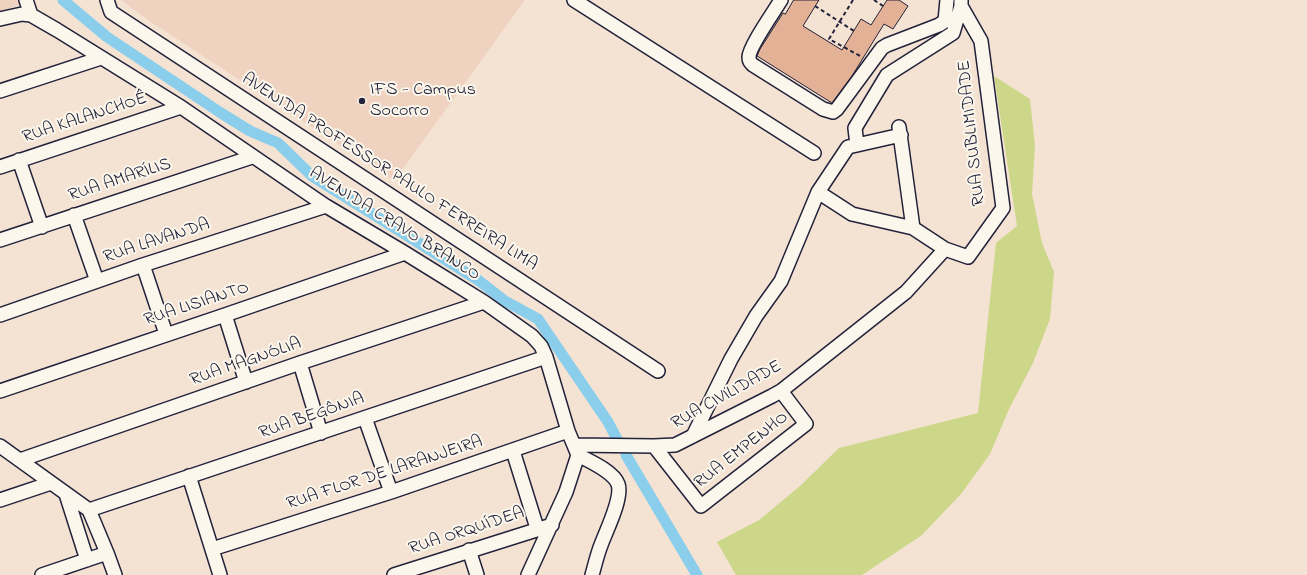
<!DOCTYPE html>
<meta charset="utf-8">
<style>
body{margin:0}
canvas{display:block;background:#f4e2d2}
</style>
<canvas width="1307" height="575"></canvas>
<script>
const g = document.querySelector('canvas').getContext('2d');
g.lineJoin = 'round';
function fillPath(path, color) { g.fillStyle = color; g.fill(path, 'evenodd'); }
function stroke(path, color, width, dash) { g.strokeStyle = color; g.lineWidth = width; g.lineCap = dash ? 'butt' : 'round'; g.setLineDash(dash || []); g.stroke(path); }
function drawText(font, color, halo, rows, align = 'center') {
  g.font = font + ' "Indie Flower",sans-serif'; g.lineWidth = 4; g.setLineDash([]); g.textBaseline = 'middle'; g.strokeStyle = halo; g.fillStyle = color; for (const [text, x, y, turn = 0] of rows) {
    g.save(); g.translate(x, y); g.rotate((+turn || 0) * Math.PI / 180); g.textAlign = isNaN(turn) ? turn : align; if (halo) g.strokeText(text, 0, 0); g.fillText(text, 0, 0); g.restore();
  }
}
fillPath(new Path2D(`
 M 0,0 L 22,0 L 23,4 L 0,11 Z
 M 121,0 L 525,0 L 394,181 L 148,20 Z`), '#efd3c0');
fillPath(new Path2D(`
 M 994,76 L 1030,99 L 1035,146 L 1032,194 L 1042,243 L 1054,272 L 1050,319 L 1033,363 L 1009,409 L 990,454 L 961,494 L 922,535 L 862,575 L 736,575 L 717,542 L 759,520 L 800,486 L 839,448 L 978,413 L 996,243 L 1017,226 Z`), '#cdd78a');
stroke(new Path2D(`
 M 63,0 L 107,37 L 221,113 L 250,131 L 278,143 L 312,176 L 478,280 L 505,301 L 538,319 L 608,422 L 618,441
 M 626,455 L 697,575`), '#8aceec', 11);
const building = new Path2D(`
 M 794,0 L 819,0 L 803,26 L 842,50 L 861,19 L 871,25 L 887,0 L 899,0 L 908,6 L 893,29 L 884,24 L 852,76 L 832,103 L 757,56 L 760,49 L 783,13 L 785,14 Z`);
fillPath(building, '#e3b195');
stroke(building, '#22223b', 1);
const minor = new Path2D(`
 M 26,0 L 31,15 L 57,30 L 181,107 L 326,206 L 405,253 L 484,302 L 532,336 L 541,346 L 546,357 L 568,431 L 578,455 L 566,492 L 528,575
 M 107,0 L 111,12 L 658,371
 M 574,0 L 814,153
 M 781,0 C 775,10 749,47 749,57 C 749,61 750,62 753,65 L 823,109 L 833,112 L 837,109 L 882,48 L 887,45 L 939,25 L 945,21 L 947,0
 M 0,19 L 22,14 L 31,15
 M 0,91 L 101,58
 M 899,127 L 913,228
 M 857,145 L 855,128 L 887,75 L 953,33 L 961,6
 M 19,160 L 42,227
 M 0,167 L 181,107
 M 818,192 L 852,214 L 913,228 L 945,249 L 968,257 L 1003,208 L 981,41 L 961,6 L 961,0
 M 74,215 L 97,281
 M 0,240 L 252,157
 M 143,265 L 166,334
 M 0,315 L 143,265 L 326,206
 M 225,315 L 246,382
 M 300,363 L 321,433
 M 0,391 L 225,315 L 405,253
 M 365,418 L 391,492
 M 693,436 L 731,359 L 756,316 L 781,281 L 818,192 L 848,147 L 901,135
 M 574,445 L 654,446 L 675,445 L 772,396 L 781,391 L 906,292 L 945,249
 M 0,446 L 89,510 L 107,553 L 115,575
 M 654,446 L 701,506 L 806,424 L 781,391
 M 513,451 L 537,528
 M 578,455 C 589,461 613,471 618,484 C 623,498 606,531 601,545 C 597,555 595,565 592,575
 M 20,460 L 300,363 L 484,302
 M 189,476 L 220,575
 M 66,494 L 87,560
 M 0,500 L 51,483
 M 89,510 L 546,357
 M 212,549 L 391,492 L 568,431
 M 469,550 L 477,575
 M 42,575 L 107,553
 M 394,575 L 552,525`);
stroke(minor, '#22223b', 16);
stroke(new Path2D(`
 M 853,0 L 829,39 L 862,57
 M 874,0 L 883,6
 M 815,6 L 854,31`), '#22223b', 2, [4, 3]);
stroke(minor, '#fbf7ec', 13);
for (const [x, y, r, color] of [
 [362,101,4,"#22223b"]
]) { const dot = new Path2D(); dot.arc(x, y, r, 0, 2 * Math.PI); g.fillStyle = color; g.fill(dot); stroke(dot, '#fbf7ec', 1.5); }
drawText('18px', '#22223b', '#fbf7ec', [
 ["IFS - Campus",370,91],
 ["Socorro",370,112]
], 'left');
drawText('18px', '#22223b', '#fbf7ec', [
 ["RUA KALANCHOÊ",85,119,-18],
 ["RUA SUBLIMIDADE",973,133,-96],
 ["AVENIDA PROFESSOR PAULO FERREIRA LIMA",389,173,33],
 ["RUA AMARÍLIS",120,181,-18],
 ["AVENIDA CRAVO BRANCO",394,225,32],
 ["RUA LAVANDA",157,242,-18],
 ["RUA LISIANTO",197,305,-18],
 ["RUA MAGNÓLIA",246,363,-19],
 ["RUA CIVILIDADE",727,396,-29],
 ["RUA BEGÔNIA",312,417,-19],
 ["RUA EMPENHO",742,451,-38],
 ["RUA FLOR DE LARANJEIRA",385,474,-18],
 ["RUA ORQUÍDEA",467,532,-18]
]);
</script>
